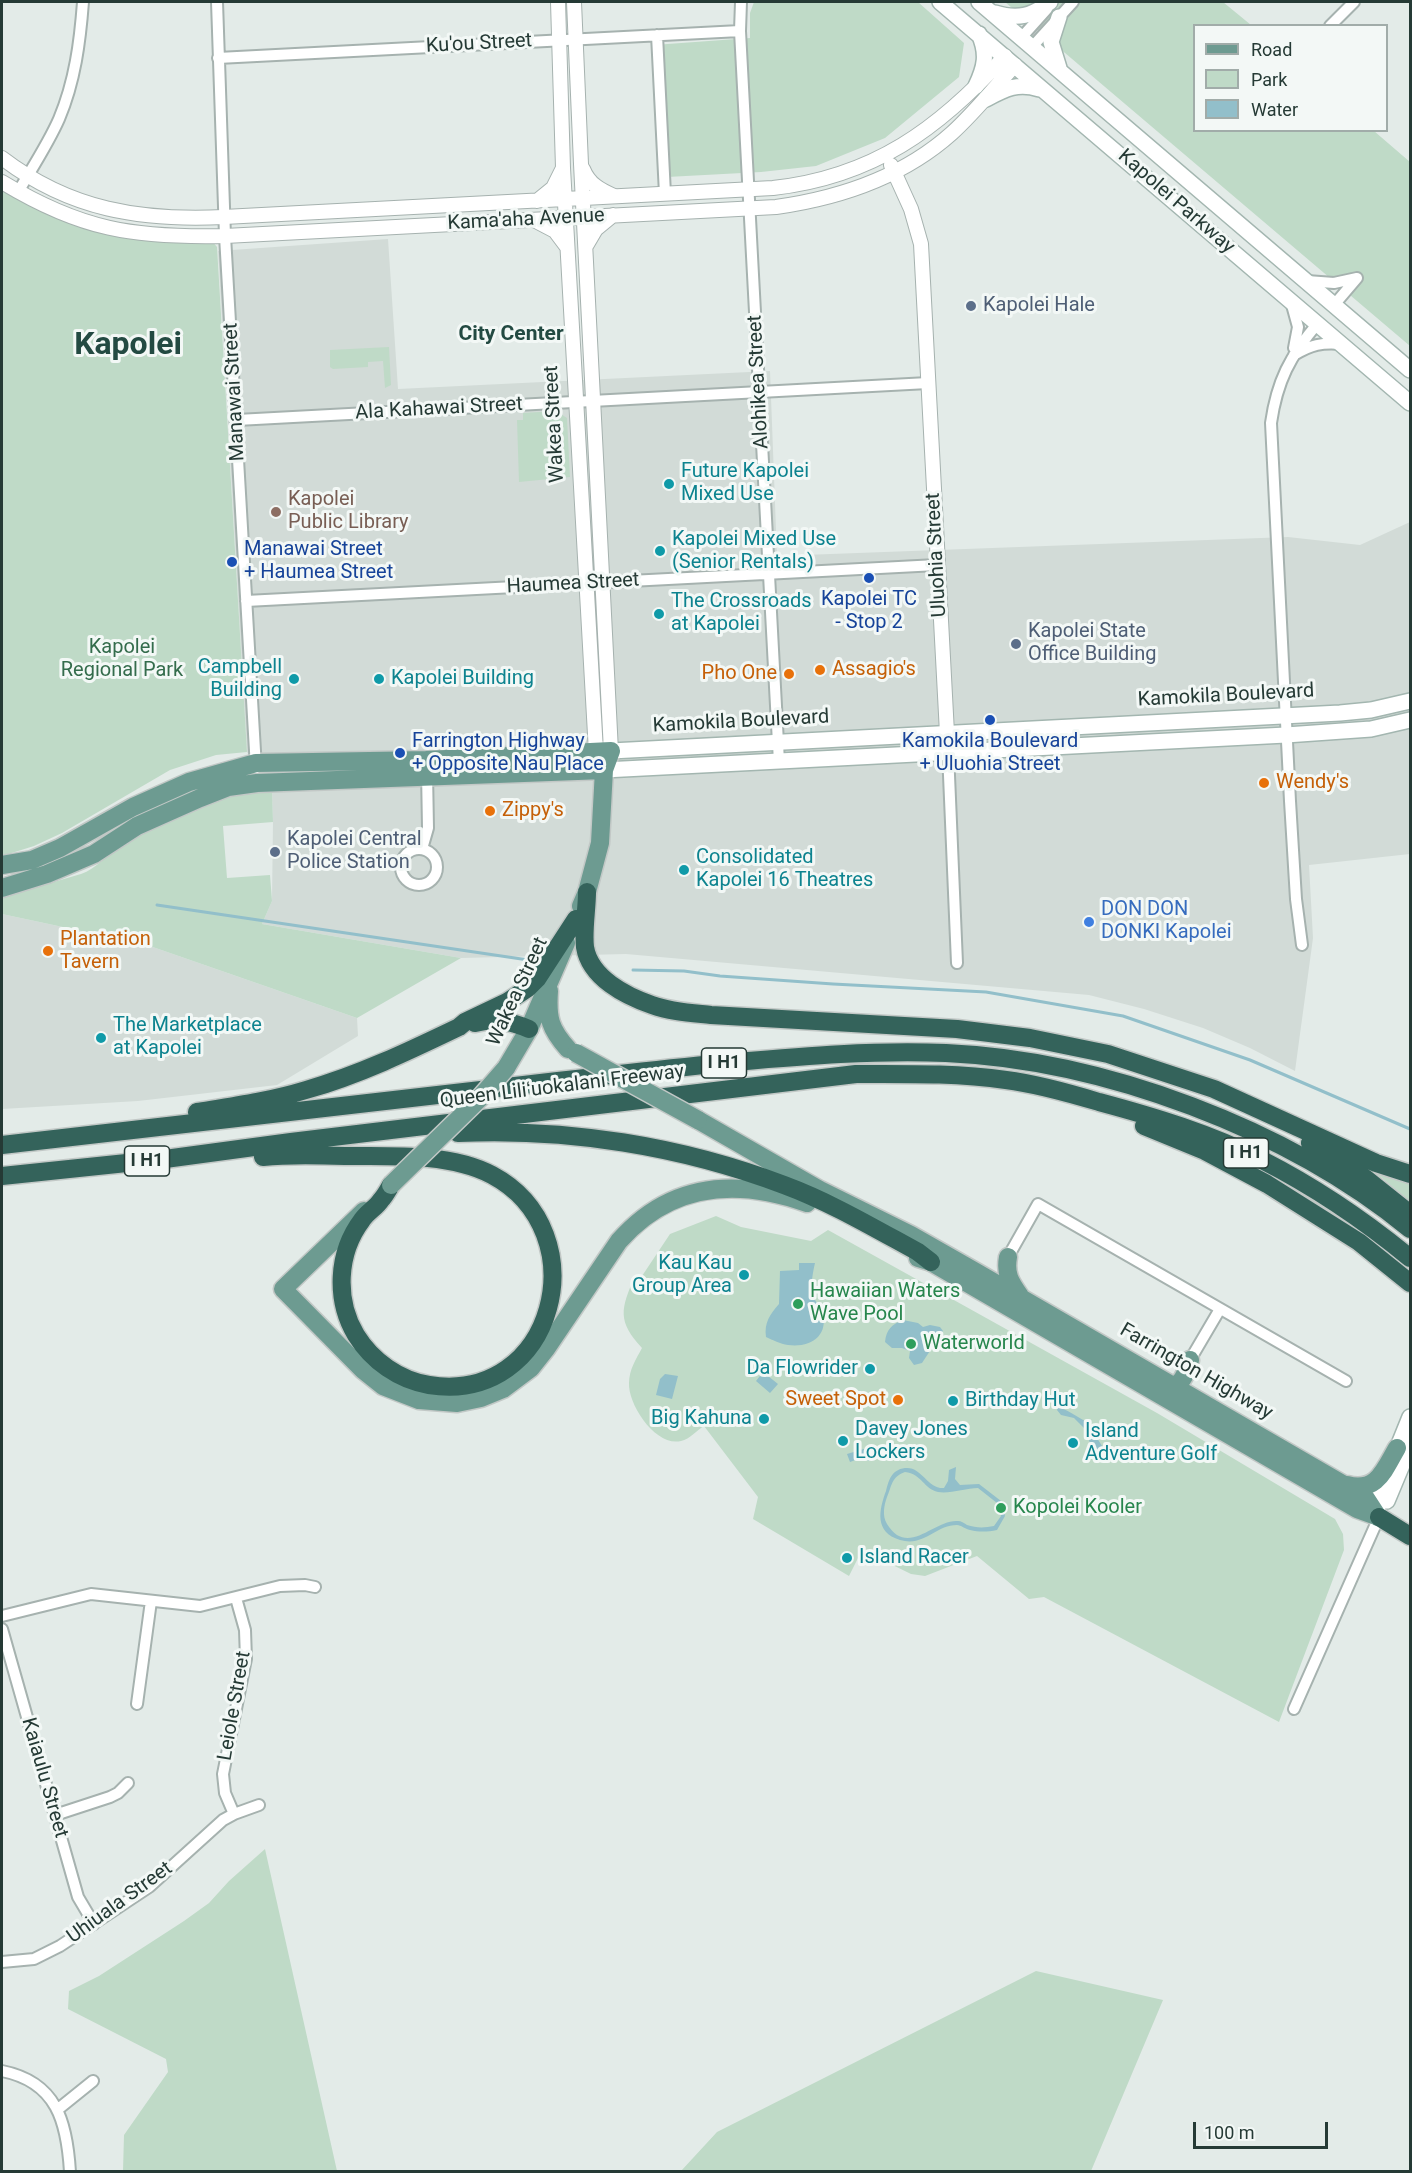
<!DOCTYPE html>
<meta charset="utf-8">
<style>
body{margin:0}
#map{position:relative;width:1412px;height:2173px;overflow:hidden;background:#e3ebe8;font-family:Roboto,sans-serif}
canvas{display:block}
.frame{position:absolute;inset:0;border:3px solid #253a35;pointer-events:none}
.legend{position:absolute;left:1193px;top:24px;width:195px;height:108px;box-sizing:border-box;background:#f3f8f6;border:2px solid #a1aca9;margin:0;padding:8px 10px;list-style:none;font-size:18px;color:#253a35}
.legend li{display:flex;align-items:center;gap:12px;height:30px}
.legend b{width:30px;border:2px solid #a1aca9}
.scale{position:absolute;left:1193px;top:2122px;width:135px;height:27px;box-sizing:border-box;border:3px solid #253a35;border-top:0;padding-left:8px;font-size:18px;line-height:21px;white-space:nowrap;color:#253a35;-webkit-text-stroke:4px #f3f8f6;paint-order:stroke}
</style>
<div id="map">
<canvas width="1412" height="2173"></canvas>
<div class="frame"></div>
<ul class="legend">
<li><b style="height:8px;background:#6d9b91"></b>Road</li>
<li><b style="height:16px;background:#bfdac7"></b>Park</li>
<li><b style="height:16px;background:#92bfca"></b>Water</li>
</ul>
<div class="scale">100 m</div>
</div>
<script>
const g = document.querySelector('canvas').getContext('2d');
g.lineJoin = 'round';
function fillPath(path, color) { g.fillStyle = color; g.fill(path, 'evenodd'); }
function stroke(path, color, width, dash) { g.strokeStyle = color; g.lineWidth = width; g.lineCap = dash ? 'butt' : 'round'; g.setLineDash(dash || []); g.stroke(path); }
function drawText(font, color, halo, rows, align = 'center') {
  g.font = font + ' Roboto,sans-serif'; g.lineWidth = 6; g.setLineDash([]); g.textBaseline = 'middle'; g.strokeStyle = halo; g.fillStyle = color; for (const [text, x, y, turn = 0] of rows) {
    g.save(); g.translate(x, y); g.rotate((+turn || 0) * Math.PI / 180); g.textAlign = isNaN(turn) ? turn : align; if (halo) g.strokeText(text, 0, 0); g.fillText(text, 0, 0); g.restore();
  }
}
fillPath(new Path2D(`
 M 388,239 L 398,389 L 770,371 L 777,556 L 1288,537 L 1360,545 L 1410,522 L 1410,854 L 1309,865 L 1313,938 L 1295,1071 L 1250,1048 L 1203,1028 L 1144,1009 L 1089,995 L 626,954 L 461,958 L 262,924 L 272,901 L 273,822 L 272,790 L 247,752 L 218,251 Z
 M 2,914 L 147,945 L 357,1018 L 358,1036 L 277,1085 L 138,1101 L 2,1109 Z`), '#d2dbd7');
fillPath(new Path2D(`
 M 754,2 L 918,2 L 964,43 L 959,77 L 885,138 L 816,166 L 761,172 L 667,177 L 654,45 L 750,38 L 750,13 Z
 M 1005,2 L 1223,2 L 1251,25 L 1194,26 L 1194,130 L 1374,131 L 1410,162 L 1410,346 Z
 M 2,185 L 54,213 L 212,241 L 217,247 L 247,752 L 216,755 L 170,770 L 62,833 L 34,846 L 2,856 Z
 M 389,347 L 391,385 L 385,388 L 383,361 L 368,362 L 368,367 L 333,369 L 330,367 L 330,350 Z
 M 556,411 L 567,418 L 570,477 L 519,482 L 517,420 L 523,420 L 523,413 Z
 M 272,789 L 273,822 L 223,826 L 227,878 L 270,875 L 272,901 L 262,924 L 461,958 L 357,1018 L 147,945 L 2,914 L 2,898 C 28,889 55,882 81,874 C 96,869 109,853 122,844 C 172,813 214,797 272,789 Z
 M 1345,1154 L 1410,1175 L 1410,1202 L 1382,1178 Z
 M 716,1216 L 741,1227 L 811,1241 L 828,1230 L 1157,1413 L 1335,1519 L 1343,1534 L 1344,1550 L 1279,1722 L 1044,1597 L 1029,1599 L 977,1556 L 925,1576 L 911,1574 L 862,1550 L 849,1576 L 753,1519 L 758,1497 L 704,1426 C 697,1430 690,1439 681,1441 C 656,1447 628,1405 629,1383 C 629,1370 636,1359 642,1348 C 617,1321 621,1309 634,1278 L 642,1276 L 670,1234 Z
 M 265,1849 L 337,2171 L 123,2171 L 124,2135 L 168,2072 L 166,2059 L 68,2009 L 69,1991 L 99,1976 L 184,1921 L 209,1903 L 229,1881 Z
 M 1036,1971 L 1163,2000 L 1091,2171 L 681,2171 L 717,2132 Z`), '#bfdac7');
fillPath(new Path2D(`
 M 799,1263 L 815,1263 C 813,1272 810,1286 813,1295 C 814,1302 821,1305 822,1311 C 830,1336 810,1348 788,1345 C 780,1344 773,1340 766,1337 C 764,1323 770,1314 779,1304 L 780,1271 L 799,1270 Z
 M 903,1320 L 918,1323 L 923,1327 L 930,1325 L 940,1327 L 943,1331 L 922,1363 L 914,1365 L 909,1358 L 910,1351 L 902,1348 L 892,1348 L 885,1342 C 886,1330 892,1324 903,1320 Z
 M 763,1372 L 778,1384 L 770,1393 L 756,1381 Z
 M 665,1374 L 678,1376 L 672,1399 L 656,1395 L 660,1379 Z
 M 1058,1407 C 1072,1411 1081,1421 1094,1425 L 1095,1435 L 1104,1449 L 1098,1451 L 1090,1443 L 1085,1429 L 1074,1418 L 1061,1415 L 1057,1410 Z
 M 867,1448 L 873,1452 L 872,1459 L 868,1461 L 866,1456 L 850,1462 L 847,1454 Z
 M 956,1467 L 955,1479 L 960,1485 L 979,1484 L 1001,1501 L 1005,1516 L 997,1530 C 987,1532 979,1532 970,1530 C 965,1529 961,1525 957,1525 C 935,1525 925,1547 900,1540 C 874,1532 879,1510 886,1491 C 889,1480 891,1470 905,1468 C 922,1466 927,1489 944,1488 L 948,1481 L 949,1470 ZM 905,1472 C 922,1474 924,1489 938,1492 C 950,1494 966,1488 978,1488 L 997,1503 L 1001,1516 L 994,1526 C 984,1528 976,1528 967,1525 C 964,1523 961,1521 958,1521 C 934,1519 908,1558 887,1524 C 882,1516 884,1505 887,1497 C 892,1486 891,1477 905,1472 Z`), '#92bfca');
stroke(new Path2D(`
 M 157,905 L 535,961
 M 633,970 L 684,971 L 720,976 L 833,984 L 986,992 L 1123,1016 L 1250,1060 L 1410,1129`), '#92bfca', 3);
const minor = new Path2D(`
 M 217,2 L 225,236 L 256,768
 M 741,2 L 740,31 L 779,762
 M 1330,26 L 1354,2
 M 657,35 L 665,194
 M 1021,38 L 1047,9
 M 1032,47 L 1073,2
 M 218,58 L 740,31
 M 18,192 C 32,168 48,144 59,119 C 75,81 80,42 83,2
 M 1307,281 L 1334,283 L 1357,278
 M 1292,305 L 1298,327 L 1294,348
 M 1334,305 L 1357,278
 M 1294,355 C 1311,345 1322,342 1341,344
 M 237,420 L 928,383
 M 246,601 L 937,565
 M 948,752 L 957,963
 M 422,849 L 428,828 L 427,772
 M401 867a18 18 0 1 1 36 0a18 18 0 1 1-36 0Z
 M 1302,945 L 1296,899 L 1290,801 L 1271,423 C 1277,381 1290,356 1318,323
 M 1008,1257 L 1038,1204 L 1346,1381
 M 1190,1360 L 1220,1309
 M 2,1616 L 91,1594 L 200,1606 L 280,1586 L 305,1585 L 315,1587
 M 2,1629 L 78,1897 L 94,1924
 M 137,1704 L 151,1601
 M 1294,1709 L 1379,1517
 M 234,1814 L 225,1793 L 223,1774 L 246,1659 L 245,1630 L 236,1598
 M 55,1815 L 110,1797 L 118,1793 L 128,1783
 M 2,1962 L 34,1959 L 60,1946 L 149,1887 L 223,1820 L 234,1814 L 259,1805
 M 2,2071 C 57,2082 67,2122 70,2172
 M 57,2110 L 93,2081`);
const tertiary = new Path2D(`
 M 558,2 L 563,168 L 596,752
 M 574,2 L 581,164 L 611,751
 M 2,158 C 70,210 141,221 224,217 L 773,188 C 873,177 939,129 1005,56
 M 891,165 L 911,209 L 921,244 L 948,752
 M 583,169 C 589,184 600,190 614,196
 M 2,182 C 81,230 134,238 225,236 L 776,207 C 840,198 903,177 952,133 C 975,112 994,88 1015,65
 M 537,201 L 553,188 L 562,170
 M 534,220 L 555,231 L 567,247
 M 586,246 L 596,229 L 613,215`);
const secondary = new Path2D(`
 M 940,2 L 1410,403
 M 979,2 L 1410,370
 M 995,13 C 1018,20 1032,16 1050,2
 M 1059,68 L 1051,42 L 1059,17
 M 976,86 C 985,67 988,54 979,34
 M 986,99 C 1005,89 1018,82 1039,89
 M 611,751 L 1340,713 L 1371,710 L 1410,701
 M 600,761 L 604,770 L 1286,735 L 1371,729 L 1410,720
 M 1387,1501 L 1410,1446
 M 1379,1517 L 1376,1502 L 1378,1496 L 1410,1417`);
const primary = new Path2D(`
 M 2,865 L 32,860 L 60,848 L 133,807 L 189,782 L 256,763 L 426,760 L 611,751 L 604,770 L 600,843 L 587,892 L 581,906
 M 2,888 L 47,874 L 94,854 L 137,826 L 200,798 L 228,787 L 257,783 L 604,770
 M 549,991 C 547,1018 550,1029 568,1049
 M 506,1068 L 529,1029 L 566,943
 M 698,1120 L 820,1190 L 911,1235 L 976,1272 L 1365,1497 L 1378,1517
 M 364,1211 L 283,1289 L 363,1370 L 383,1386 L 419,1400 L 457,1403 L 481,1398 L 503,1389 L 531,1368 L 546,1349 L 619,1241 C 671,1182 737,1178 807,1203
 M 1008,1257 C 1005,1274 1010,1282 1020,1296
 M 918,1258 L 931,1262 L 1357,1509 L 1379,1517
 M 1165,1389 C 1182,1387 1186,1374 1190,1360
 M 1347,1485 C 1377,1493 1384,1470 1397,1448`);
const motorway = new Path2D(`
 M 587,892 C 587,909 583,930 585,947 C 590,978 626,996 652,1005 C 671,1012 692,1013 711,1015 L 957,1029 L 1030,1038 L 1108,1054 L 1214,1089 L 1376,1163 L 1410,1174
 M 475,1023 C 496,1018 510,1021 529,1029
 M 197,1112 C 234,1106 270,1101 306,1090 C 359,1075 409,1051 459,1027 L 465,1022 L 507,1002 L 528,988 L 537,979 L 576,919
 M 1144,1126 L 1205,1151 L 1267,1184 L 1359,1242 L 1410,1283
 M 458,1133 C 568,1128 681,1146 784,1185 C 830,1202 874,1228 918,1252 L 931,1262
 M 1310,1143 L 1365,1178 L 1410,1214
 M 2,1145 C 161,1126 321,1109 481,1090 C 565,1080 650,1070 735,1062 C 805,1056 875,1050 946,1053 C 1104,1060 1288,1129 1410,1229
 M 263,1157 C 290,1154 318,1155 345,1156 C 390,1156 451,1153 492,1175 C 599,1232 555,1405 429,1385 C 399,1380 372,1361 356,1335 C 335,1300 337,1253 362,1220 C 367,1212 376,1208 381,1200 C 385,1196 388,1190 391,1185
 M 2,1176 L 165,1159 L 291,1142 L 856,1074 C 906,1074 956,1073 1006,1080 C 1038,1084 1069,1093 1099,1102 C 1155,1117 1211,1134 1262,1160 C 1315,1187 1365,1221 1410,1258
 M 1379,1517 L 1410,1536`);
stroke(minor, '#a6b2af', 14);
stroke(tertiary, '#a6b2af', 16);
stroke(secondary, '#a3b6b0', 18);
stroke(primary, '#c2c8c6', 21);
stroke(motorway, '#c2c8c6', 21);
stroke(minor, '#fff', 10);
stroke(tertiary, '#fff', 14);
stroke(secondary, '#fff', 15);
stroke(primary, '#6d9b91', 18);
stroke(motorway, '#34635b', 18);
const primaryBridge = new Path2D(`
 M 576,1053 L 698,1120
 M 391,1185 L 479,1099 L 506,1068`);
stroke(primaryBridge, '#c2c8c6', 21, []);
stroke(primaryBridge, '#6d9b91', 18);
for (const [x, y, r, color] of [
 [971,306,6,"#5c6f8a"],
 [669,484,6,"#0f9aa8"],
 [276,512,6,"#8d6e63"],
 [660,551,6,"#0f9aa8"],
 [232,562,6,"#1a4fb4"],
 [869,578,6,"#1a4fb4"],
 [659,614,6,"#0f9aa8"],
 [1016,644,6,"#5c6f8a"],
 [820,670,6,"#e8710a"],
 [789,674,6,"#e8710a"],
 [294,679,6,"#0f9aa8"],
 [379,679,6,"#0f9aa8"],
 [990,720,6,"#1a4fb4"],
 [400,753,6,"#1a4fb4"],
 [1264,783,6,"#e8710a"],
 [490,811,6,"#e8710a"],
 [275,852,6,"#5c6f8a"],
 [684,870,6,"#0f9aa8"],
 [1089,922,6,"#3f7fe0"],
 [48,951,6,"#e8710a"],
 [101,1038,6,"#0f9aa8"],
 [744,1275,6,"#0f9aa8"],
 [798,1304,6,"#2e9e5b"],
 [911,1344,6,"#2e9e5b"],
 [870,1369,6,"#0f9aa8"],
 [898,1400,6,"#e8710a"],
 [953,1401,6,"#0f9aa8"],
 [764,1419,6,"#0f9aa8"],
 [843,1441,6,"#0f9aa8"],
 [1073,1443,6,"#0f9aa8"],
 [1001,1508,6,"#2e9e5b"],
 [847,1558,6,"#0f9aa8"]
]) { const dot = new Path2D(); dot.arc(x, y, r, 0, 2 * Math.PI); g.fillStyle = color; g.fill(dot); stroke(dot, '#f3f8f6', 2); }
for (const [x, y, w] of [
 [724,1063,45],
 [1246,1153,45],
 [147,1161,45]
]) { const box = new Path2D(); box.roundRect(x - w / 2, y - 15, w, 30, 4.5); g.fillStyle = '#f3f8f6'; g.fill(box); stroke(box, '#253a35', 1.5); }
drawText('bold 18px', '#253a35', null, [
 ["I H1",724,1063],
 ["I H1",1246,1153],
 ["I H1",147,1161]
]);
drawText('20px', '#253a35', '#f3f8f6', [
 ["Ku'ou Street",479,44,-3],
 ["Kapolei Parkway",1176,202,41],
 ["Kama'aha Avenue",526,220,-3],
 ["Alohikea Street",759,382,-93],
 ["Manawai Street",235,392,-93],
 ["Ala Kahawai Street",439,409,-3],
 ["Wakea Street",555,424,-93],
 ["Uluohia Street",937,555,-93],
 ["Haumea Street",573,584,-3],
 ["Kamokila Boulevard",1226,696,-3],
 ["Kamokila Boulevard",741,722,-3],
 ["Wakea Street",518,992,-65],
 ["Queen Liliʻuokalani Freeway",562,1087,-7],
 ["Farrington Highway",1196,1372,30],
 ["Leiole Street",235,1706,-80],
 ["Kaiaulu Street",44,1778,74],
 ["Uhiuala Street",120,1903,-36]
]);
drawText('20px', '#4e5e75', '#f3f8f6', [
 ["Kapolei Hale",983,306],
 ["Kapolei State",1028,632],
 ["Office Building",1028,655],
 ["Kapolei Central",287,840],
 ["Police Station",287,863]
], 'left');
drawText('20px', '#0d838f', '#f3f8f6', [
 ["Future Kapolei",681,472],
 ["Mixed Use",681,495],
 ["Kapolei Mixed Use",672,540],
 ["(Senior Rentals)",672,563],
 ["The Crossroads",671,602],
 ["at Kapolei",671,625],
 ["Campbell",282,668,"right"],
 ["Building",282,691,"right"],
 ["Kapolei Building",391,679],
 ["Consolidated",696,858],
 ["Kapolei 16 Theatres",696,881],
 ["The Marketplace",113,1026],
 ["at Kapolei",113,1049],
 ["Kau Kau",732,1264,"right"],
 ["Group Area",732,1287,"right"],
 ["Da Flowrider",858,1369,"right"],
 ["Birthday Hut",965,1401],
 ["Big Kahuna",752,1419,"right"],
 ["Davey Jones",855,1430],
 ["Lockers",855,1453],
 ["Island",1085,1432],
 ["Adventure Golf",1085,1455],
 ["Island Racer",859,1558]
], 'left');
drawText('20px', '#785e54', '#f3f8f6', [
 ["Kapolei",288,500],
 ["Public Library",288,523]
], 'left');
drawText('20px', '#164399', '#f3f8f6', [
 ["Manawai Street",244,550],
 ["+ Haumea Street",244,573],
 ["Kapolei TC",869,600,"center"],
 ["- Stop 2",869,623,"center"],
 ["Farrington Highway",412,742],
 ["+ Opposite Nau Place",412,765],
 ["Kamokila Boulevard",990,742,"center"],
 ["+ Uluohia Street",990,765,"center"]
], 'left');
drawText('20px', '#346c4c', '#f3f8f6', [
 ["Kapolei",122,648],
 ["Regional Park",122,671]
]);
drawText('20px', '#c56008', '#f3f8f6', [
 ["Assagio's",832,670],
 ["Pho One",777,674,"right"],
 ["Wendy's",1276,783],
 ["Zippy's",502,811],
 ["Plantation",60,940],
 ["Tavern",60,963],
 ["Sweet Spot",886,1400,"right"]
], 'left');
drawText('20px', '#366cbe', '#f3f8f6', [
 ["DON DON",1101,910],
 ["DONKI Kapolei",1101,933]
], 'left');
drawText('20px', '#27864d', '#f3f8f6', [
 ["Hawaiian Waters",810,1292],
 ["Wave Pool",810,1315],
 ["Waterworld",923,1344],
 ["Kopolei Kooler",1013,1508]
], 'left');
drawText('bold 21px', '#234a42', '#f3f8f6', [
 ["City Center",511,335]
]);
drawText('bold 32px', '#234a42', '#f3f8f6', [
 ["Kapolei",128,346]
]);
</script>
